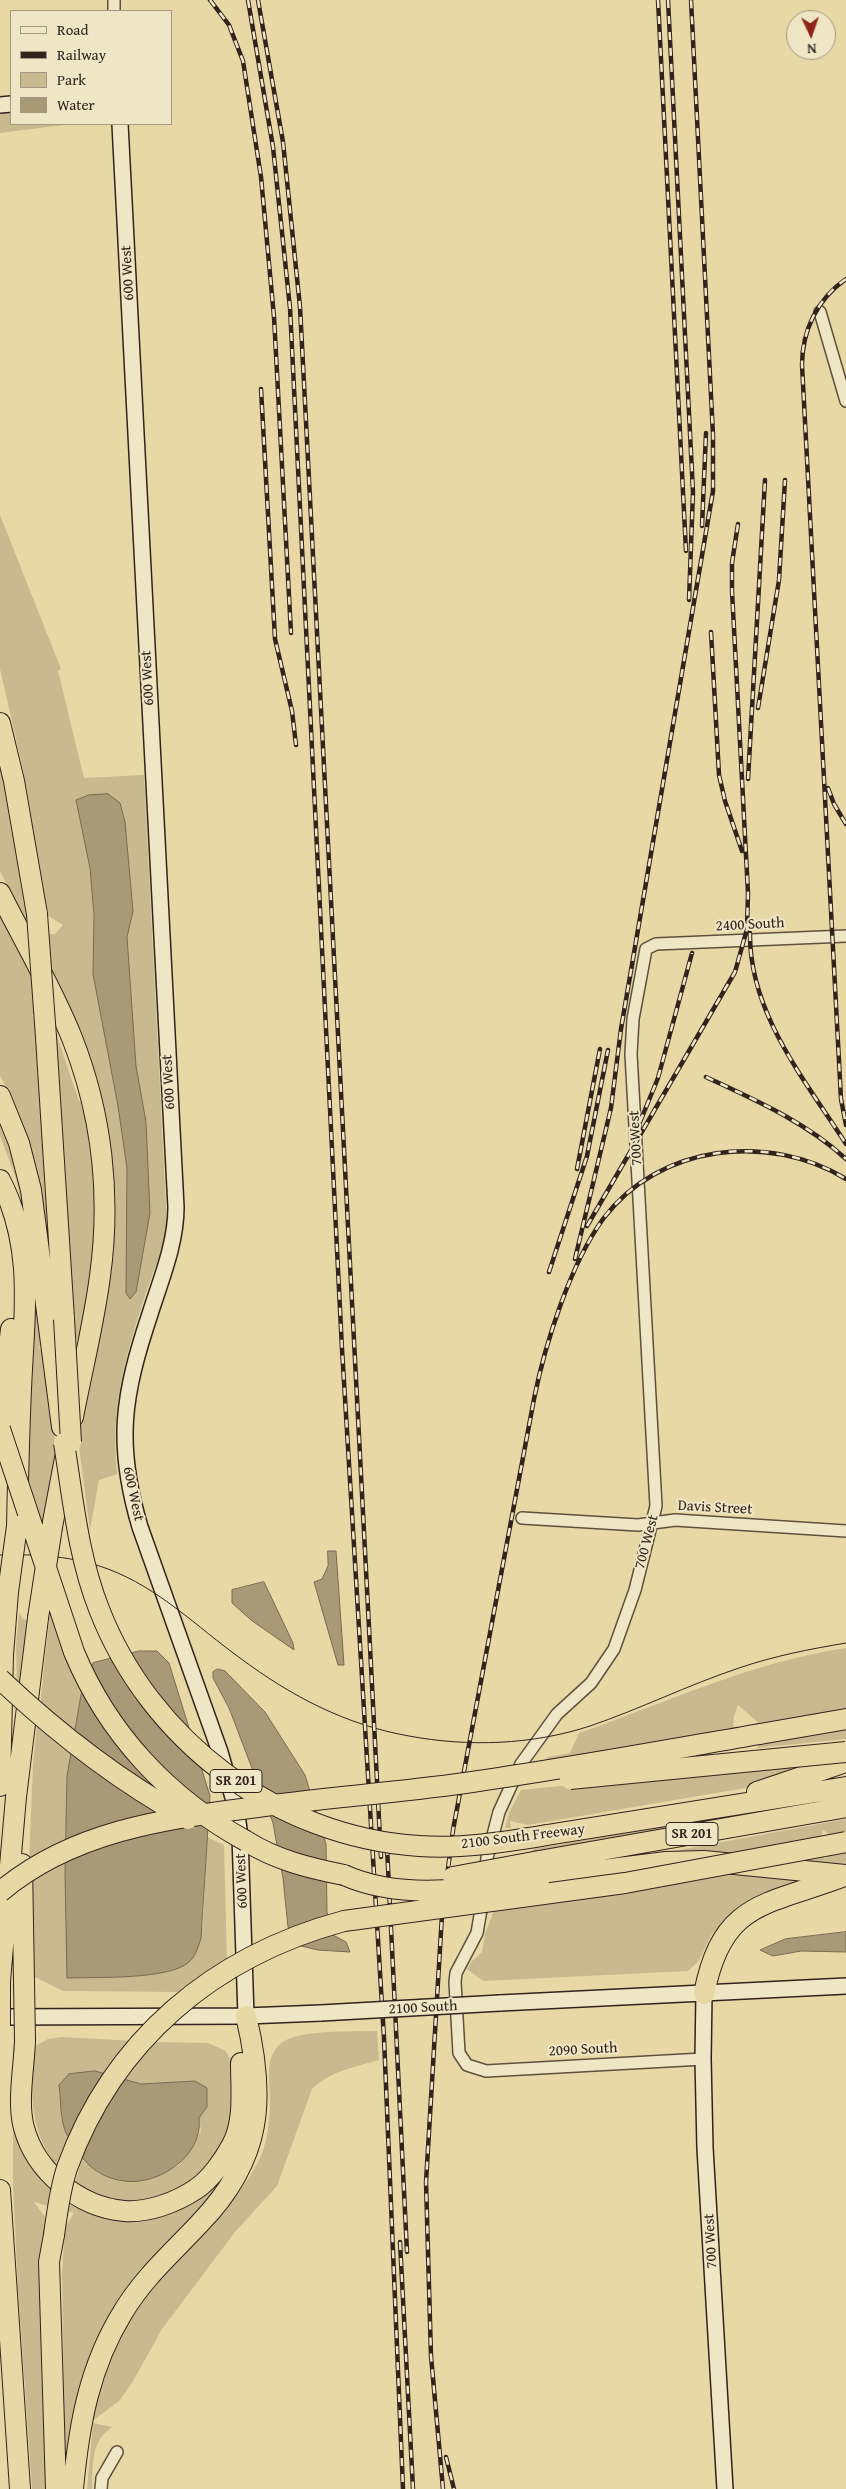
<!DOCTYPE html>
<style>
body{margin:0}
#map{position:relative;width:846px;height:2489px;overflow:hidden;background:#e7d8a6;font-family:"Gentium Book Plus",serif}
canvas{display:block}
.legend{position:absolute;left:10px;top:10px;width:162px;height:115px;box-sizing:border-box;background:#efe6c5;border:1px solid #a39881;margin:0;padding:6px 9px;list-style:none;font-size:15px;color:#32231c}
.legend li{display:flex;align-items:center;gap:10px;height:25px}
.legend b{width:25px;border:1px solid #a39881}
.north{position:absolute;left:786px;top:10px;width:50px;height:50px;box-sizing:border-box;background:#efe6c5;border:1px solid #a39881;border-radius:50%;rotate:177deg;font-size:14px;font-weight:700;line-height:20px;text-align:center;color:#32231c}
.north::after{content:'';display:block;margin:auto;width:18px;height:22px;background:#8f2418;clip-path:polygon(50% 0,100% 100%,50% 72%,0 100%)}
</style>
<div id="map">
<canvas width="846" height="2489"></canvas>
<ul class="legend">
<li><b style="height:6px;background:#efe6c5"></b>Road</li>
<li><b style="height:6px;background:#32231c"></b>Railway</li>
<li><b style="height:14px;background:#c8b98f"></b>Park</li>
<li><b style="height:14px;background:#a99a77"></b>Water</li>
</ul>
<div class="north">N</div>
</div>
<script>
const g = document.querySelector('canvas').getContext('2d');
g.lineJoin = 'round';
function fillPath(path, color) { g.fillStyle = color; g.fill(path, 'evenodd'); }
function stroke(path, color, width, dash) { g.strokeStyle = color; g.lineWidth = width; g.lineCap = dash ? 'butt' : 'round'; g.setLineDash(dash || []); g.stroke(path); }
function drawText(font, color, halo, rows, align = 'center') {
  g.font = font + ' "Gentium Book Plus",serif'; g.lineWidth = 4; g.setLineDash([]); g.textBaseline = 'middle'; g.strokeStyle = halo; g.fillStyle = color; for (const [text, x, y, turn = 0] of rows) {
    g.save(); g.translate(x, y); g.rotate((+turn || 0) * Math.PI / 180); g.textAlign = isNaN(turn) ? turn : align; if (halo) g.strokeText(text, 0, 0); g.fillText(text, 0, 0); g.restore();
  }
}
fillPath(new Path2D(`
 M 0,112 L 11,112 L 11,124 L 71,124 L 0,133 Z
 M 0,515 L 61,669 L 58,671 L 84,778 L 144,775 L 167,1225 C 164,1247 155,1267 148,1287 C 126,1353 110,1404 117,1474 L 99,1480 L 90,1530 L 78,1439 L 111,1269 L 114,1186 L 50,970 L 47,934 L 55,934 L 63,925 L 45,914 L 24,774 L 0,669 Z
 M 0,722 L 32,915 L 26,922 L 0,871 Z
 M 0,910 L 38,985 L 40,1015 L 32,1015 L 42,1036 L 50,1252 L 34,1162 L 19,1114 L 0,1075 Z
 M 56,1033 L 79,1101 L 82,1102 C 92,1154 99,1208 93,1261 C 91,1288 85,1314 80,1341 L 71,1335 L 54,1034 Z
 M 0,1114 L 19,1170 L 42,1338 L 39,1348 L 44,1352 L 57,1459 L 45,1520 L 39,1521 L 26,1484 L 33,1363 L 33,1293 L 24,1216 L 16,1179 L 0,1135 Z
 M 50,1610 L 60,1641 L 82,1691 L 74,1737 L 40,1707 Z
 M 19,1613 L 23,1619 L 29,1621 L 19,1688 L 17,1687 L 16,1646 Z
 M 846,1648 L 846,1710 L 760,1724 L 738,1705 L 734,1716 L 733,1730 L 543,1762 L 548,1757 L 570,1753 L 579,1733 C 671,1701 748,1663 846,1648 Z
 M 846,1722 L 846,1739 L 757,1748 L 763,1736 Z
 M 37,1723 L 72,1750 L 67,1776 L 66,1840 L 29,1861 L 33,1765 Z
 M 846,1757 L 751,1787 L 528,1825 L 510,1821 L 511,1828 L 505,1828 L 509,1813 L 521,1790 Z
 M 846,1795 L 846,1799 L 530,1853 L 533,1849 Z
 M 846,1819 L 846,1834 L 833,1837 L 823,1830 L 821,1838 L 723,1857 L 668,1852 Z
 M 207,1837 L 224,1845 L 227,1961 L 183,1992 L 63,1991 L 31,1975 L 29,1881 L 66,1859 L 203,1927 Z
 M 846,1847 L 846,1866 L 765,1861 L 823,1856 L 826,1859 L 832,1849 Z
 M 728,1868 L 810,1878 L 775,1890 L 740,1906 L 712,1934 L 698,1962 L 688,1971 L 483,1981 L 467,1969 L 471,1962 L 482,1952 L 485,1934 L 495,1908 Z
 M 377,2031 L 379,2060 C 354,2067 331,2071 312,2089 L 277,2186 L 235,2232 L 162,2329 L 132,2383 L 119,2401 L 91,2422 C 102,2377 118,2331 146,2293 C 179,2248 230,2215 257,2164 C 267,2146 269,2126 270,2105 C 271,2085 263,2060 280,2044 C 296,2029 354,2032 377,2031 Z
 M 61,2037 L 136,2041 L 59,2169 C 28,2130 32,2096 32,2048 L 48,2039 Z
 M 150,2042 L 208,2043 L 226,2051 L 232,2064 L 234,2105 L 228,2137 L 197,2180 L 166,2196 L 135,2202 L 116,2201 L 83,2189 L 75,2183 L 82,2160 L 100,2174 L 125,2181 L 152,2178 L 179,2165 L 201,2131 L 199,2118 L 207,2107 L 195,2081 L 141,2084 L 123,2079 Z
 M 13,2046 L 18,2047 L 19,2109 L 58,2196 L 56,2208 L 34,2202 L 53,2228 L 54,2489 L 32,2489 L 18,2289 L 13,2185 Z
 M 233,2163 L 214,2193 L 131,2291 L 65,2489 L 62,2273 L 65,2227 L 74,2213 L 68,2211 L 69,2205 C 88,2212 112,2224 133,2221 C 171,2216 203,2185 233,2163 Z
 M 93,2423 L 112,2427 C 90,2442 93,2465 92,2489 L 87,2489 Z`), '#c8b98f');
const water = new Path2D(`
 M 108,794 L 120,803 L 125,822 L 133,911 L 127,937 L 136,1066 L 146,1122 L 150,1213 L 136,1292 L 130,1299 L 126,1293 L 127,1168 L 118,1106 L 93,974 L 94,915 L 90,868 L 76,800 L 89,795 Z
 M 328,1551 L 336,1551 L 344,1665 L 338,1665 L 314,1582 L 322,1579 L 328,1566 Z
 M 264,1582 L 293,1643 L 294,1650 L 251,1620 L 232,1603 L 232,1590 Z
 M 139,1651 L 157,1651 L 169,1663 L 210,1796 L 201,1938 C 198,1947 196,1956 189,1962 C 170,1980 94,1977 67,1978 L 65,1873 L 67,1776 L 81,1695 L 93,1663 Z
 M 218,1669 L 225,1671 L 265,1712 L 305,1775 L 326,1844 L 327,1912 L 331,1934 L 346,1942 L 350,1952 L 318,1950 L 297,1945 L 288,1927 L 283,1878 L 273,1823 L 229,1708 L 213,1678 L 213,1672 Z
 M 846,1932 L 846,1952 L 801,1951 L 773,1956 L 760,1950 L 785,1939 Z
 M 95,2071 L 141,2084 L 195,2081 L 207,2088 L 207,2107 L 199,2118 C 204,2155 159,2186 124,2181 C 100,2178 84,2164 73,2144 C 70,2139 65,2133 64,2127 C 60,2114 61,2099 59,2085 L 69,2074 Z`);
fillPath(water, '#a99a77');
stroke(water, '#796a53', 1);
const street = new Path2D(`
 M 114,0 L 114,11
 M 820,312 L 846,401
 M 522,1518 L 638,1525 L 675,1520 L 846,1531
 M 485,1875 L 487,1858 L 499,1812 L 521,1764 L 557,1714 L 591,1683 L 614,1649 L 635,1590 L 656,1506 L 631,1054 L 633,1019 L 646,949 L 656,944 L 846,936
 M 483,1898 L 477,1933 L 456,1973 L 455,1982 L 459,2053 L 467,2065 L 486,2071 L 703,2059
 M 101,2489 L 102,2478 L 117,2452`);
const secondary = new Path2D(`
 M 0,105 L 11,104
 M 120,124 L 176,1207 C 176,1244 161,1279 150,1314 C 123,1395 115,1443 140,1527 L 220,1752 L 236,1808 L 240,1836 L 246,2016
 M 704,1994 L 703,2059 L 705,2148 L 725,2489
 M 500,2003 L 846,1986
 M 0,2017 L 246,2016 L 321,2013`);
const highway = new Path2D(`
 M 0,723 L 14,781 L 37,914
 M 0,893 C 24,941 52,988 72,1038 C 102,1114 111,1196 100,1276 C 94,1323 82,1370 73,1417
 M 46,1037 L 64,1319
 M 0,1096 L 19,1143 L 31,1190 L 62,1427
 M 0,1180 C 35,1247 24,1317 21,1389 C 19,1434 18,1480 17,1526
 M 0,1427 L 11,1329
 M 52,1527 L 65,1458
 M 760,1734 L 846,1719
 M 0,1786 L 3,1655 L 8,1592
 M 757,1792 L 846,1762
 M 547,1835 L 846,1787
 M 246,1841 C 276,1860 309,1868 344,1875
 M 539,1861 L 846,1807
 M 22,1864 L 24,1982
 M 540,1878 L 666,1862 L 704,1861 L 846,1875
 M 0,1981 L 16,1797 L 38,1618
 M 704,1994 C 722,1901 765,1906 842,1877
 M 25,2041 C 24,2069 17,2102 24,2128 C 36,2172 79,2207 124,2211 C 148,2213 177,2202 196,2189 C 210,2180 224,2160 232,2145 C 245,2121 241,2089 241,2063
 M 0,2190 L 20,2489
 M 54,2235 L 49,2262 L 56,2489
 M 73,2489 C 79,2425 89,2367 123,2312 C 144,2277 173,2252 200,2223 C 262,2159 266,2099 246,2016`);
stroke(street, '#5f503e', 14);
stroke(secondary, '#32231c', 18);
stroke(highway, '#32231c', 22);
stroke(street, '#efe6c5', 11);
stroke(secondary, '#efe6c5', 15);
stroke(highway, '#e7d8a6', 20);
stroke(new Path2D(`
 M 0,1555 C 37,1554 73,1556 108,1569 C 159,1588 197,1627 240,1658 C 291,1696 346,1725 409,1736 C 468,1747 532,1745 590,1726 C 640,1709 688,1685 739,1668 C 774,1656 810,1649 846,1643`), '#32231c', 1);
const rail = new Path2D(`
 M 210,0 L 229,25 L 243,61 L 261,177 L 274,317 L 291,633
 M 248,0 L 273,147 L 290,308 L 342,1349 L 384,2038 L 403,2489
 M 258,0 L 283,142 L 300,307 L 381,1857
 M 658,0 L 686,551
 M 668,0 L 693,492 L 689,600
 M 846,279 C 817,299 802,331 802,365 L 841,1099 L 846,1125
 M 261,389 L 275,639 L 292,711 L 296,745
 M 702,526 L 706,433
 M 711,632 L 719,775 L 725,801 L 742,851
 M 758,708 L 779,580 L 785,480
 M 748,779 L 765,480
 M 828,788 L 834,804 L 846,824
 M 750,933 C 749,1013 805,1080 846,1144
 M 706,1077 C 755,1100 806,1122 846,1159
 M 640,1122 L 658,1078 L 692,953
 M 577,1169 L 600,1049
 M 587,1226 L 735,972 L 747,929 L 748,893 L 732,591 L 732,563 L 738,524
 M 575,1259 L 611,1108 L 621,1029 L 713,491 L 713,435 L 691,0
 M 549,1272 L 587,1156 L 608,1050
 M 387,1847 L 407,2252
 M 400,2242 L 413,2489
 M 446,2457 L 454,2489
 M 443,2489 L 431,2356 L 426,2182 L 442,1915 L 453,1830 L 534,1399 C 545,1344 570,1265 603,1219 C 659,1144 769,1132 846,1179`);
stroke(rail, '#32231c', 4.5);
stroke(rail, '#efe6c5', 2.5, [8]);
const secondaryBridge = new Path2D(`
 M 321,2013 L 500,2003`);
const highwayBridge = new Path2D(`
 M 37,914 L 46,1037
 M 64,1319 L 71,1442
 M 0,1429 L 74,1652 C 108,1734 168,1798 246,1841
 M 64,1443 C 73,1499 78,1556 99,1609 C 150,1741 278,1837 419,1846 C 462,1849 504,1842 547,1835
 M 8,1592 L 17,1526
 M 38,1618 L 52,1527
 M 0,1679 C 57,1733 119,1781 188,1819
 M 570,1779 L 846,1752
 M 344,1875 C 404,1902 477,1888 540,1878
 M 453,1877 L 539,1861
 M 0,1892 C 71,1832 162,1819 250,1808 C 321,1798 394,1793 465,1783 C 564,1769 662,1751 760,1734
 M 24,1982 L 25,2041
 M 0,2025 L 0,1981
 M 54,2235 C 57,2213 60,2189 67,2168 C 113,2040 214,1956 344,1921 L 625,1883 L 846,1842`);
stroke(secondaryBridge, '#32231c', 18, []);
stroke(highwayBridge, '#32231c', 22, []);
stroke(secondaryBridge, '#efe6c5', 15);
stroke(highwayBridge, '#e7d8a6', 20);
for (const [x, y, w] of [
 [236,1781,52],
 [692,1834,52]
]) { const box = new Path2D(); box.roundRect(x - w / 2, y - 11.5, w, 23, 4); g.fillStyle = '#efe6c5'; g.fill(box); stroke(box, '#32231c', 1); }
drawText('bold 14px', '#32231c', null, [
 ["SR 201",236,1781],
 ["SR 201",692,1834]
]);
drawText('15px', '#32231c', '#efe6c5', [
 ["600 West",128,273,-93],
 ["600 West",148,678,-93],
 ["2400 South",750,925,-3],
 ["600 West",169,1082,-93],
 ["700 West",636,1138,-93],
 ["600 West",133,1494,78],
 ["Davis Street",715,1508,3],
 ["700 West",647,1542,-75],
 ["2100 South Freeway",523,1837,-7],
 ["600 West",242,1881,-92],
 ["2100 South",423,2008,-3],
 ["2090 South",583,2050,-3],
 ["700 West",711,2241,-93]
]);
</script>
